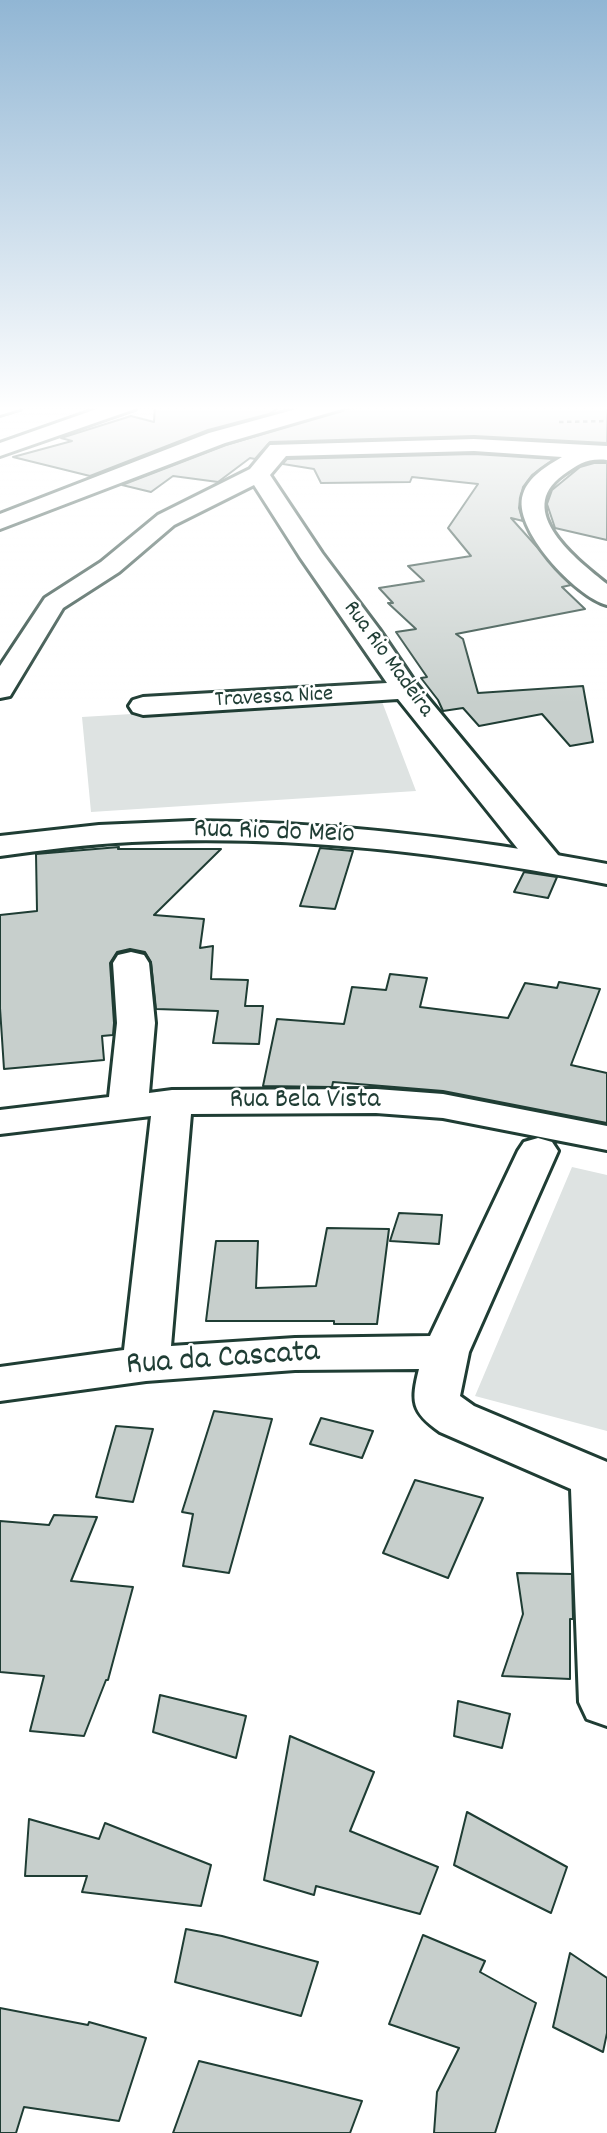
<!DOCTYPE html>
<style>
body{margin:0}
canvas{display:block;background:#fff}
</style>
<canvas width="607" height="2133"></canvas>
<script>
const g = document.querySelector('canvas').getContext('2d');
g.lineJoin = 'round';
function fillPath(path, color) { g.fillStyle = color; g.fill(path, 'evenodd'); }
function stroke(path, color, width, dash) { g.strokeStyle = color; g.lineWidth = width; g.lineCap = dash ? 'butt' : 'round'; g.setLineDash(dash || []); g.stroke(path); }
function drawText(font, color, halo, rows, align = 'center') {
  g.font = font + ' Dekko,sans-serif'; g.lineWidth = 5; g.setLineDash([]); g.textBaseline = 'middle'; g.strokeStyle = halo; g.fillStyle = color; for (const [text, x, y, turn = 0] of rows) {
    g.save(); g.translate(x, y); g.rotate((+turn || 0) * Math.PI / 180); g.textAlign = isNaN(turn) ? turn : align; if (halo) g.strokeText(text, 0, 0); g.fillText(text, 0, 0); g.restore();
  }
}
fillPath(new Path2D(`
 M 381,699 L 416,791 L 91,812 L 82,717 Z
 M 572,1167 L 607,1175 L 607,1431 L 475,1396 Z`), '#dee3e2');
const building = new Path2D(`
 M 155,405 L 283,405 L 269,414 L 208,430 L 90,476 L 13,457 L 72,441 L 61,438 L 131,416 L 154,422 Z
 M 385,405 L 607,405 L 607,443 L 474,436 L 270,442 L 255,459 L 250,458 L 218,482 L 173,476 L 151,492 L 122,485 L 226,445 L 345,409 Z
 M 474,454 L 554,459 L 532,475 L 523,487 L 519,508 L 523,521 L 511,518 L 571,585 L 562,587 L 585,609 L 456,634 L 463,639 L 478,693 L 583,686 L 593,742 L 570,746 L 542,714 L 479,726 L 463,708 L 443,711 L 438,700 L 421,678 L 427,677 L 396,632 L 416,629 L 388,603 L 393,603 L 379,588 L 424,581 L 408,566 L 471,556 L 448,528 L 478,484 L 412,477 L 410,482 L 321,483 L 314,469 L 283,464 L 287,459 Z
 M 607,463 L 607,540 L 555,528 L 547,504 L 552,490 L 580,467 L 594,463 Z
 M 119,847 L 118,849 L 221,849 L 154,915 L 204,919 L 200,948 L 213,946 L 211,979 L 248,980 L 245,1006 L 263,1006 L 259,1044 L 213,1043 L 218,1011 L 156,1009 L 151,962 L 145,952 L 130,949 L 117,952 L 110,963 L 114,1023 L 113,1035 L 102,1036 L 104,1060 L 4,1069 L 0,1008 L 0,915 L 37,911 L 36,854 Z
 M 320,848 L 353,851 L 335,909 L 300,906 Z
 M 524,872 L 557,877 L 548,898 L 514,892 Z
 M 390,974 L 427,978 L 420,1007 L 508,1018 L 525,983 L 557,988 L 559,982 L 600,989 L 571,1065 L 607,1073 L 607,1123 L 443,1091 L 333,1082 L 332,1087 L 263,1086 L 277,1019 L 344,1024 L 352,987 L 386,990 Z
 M 399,1213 L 442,1215 L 439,1244 L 390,1241 Z
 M 327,1228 L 389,1229 L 377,1324 L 334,1324 L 334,1321 L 206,1321 L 216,1241 L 258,1241 L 256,1288 L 316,1286 Z
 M 214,1411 L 272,1419 L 229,1573 L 183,1566 L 193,1514 L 182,1512 Z
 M 321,1418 L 373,1431 L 362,1458 L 310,1444 Z
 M 116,1426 L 153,1429 L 133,1502 L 96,1497 Z
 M 415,1480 L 483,1498 L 448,1578 L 383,1553 Z
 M 54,1515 L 97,1517 L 71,1581 L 133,1587 L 108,1680 L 106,1680 L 84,1736 L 30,1731 L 44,1676 L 0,1672 L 0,1521 L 49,1525 Z
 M 517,1573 L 572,1574 L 573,1619 L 570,1619 L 570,1679 L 502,1676 L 523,1614 Z
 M 160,1695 L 246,1716 L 236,1758 L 153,1732 Z
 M 458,1701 L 510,1714 L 502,1748 L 454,1736 Z
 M 290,1736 L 374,1772 L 350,1831 L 438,1867 L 420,1914 L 316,1886 L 314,1895 L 264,1880 Z
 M 467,1812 L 567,1867 L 551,1913 L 454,1865 Z
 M 29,1819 L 99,1839 L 105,1823 L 211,1865 L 201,1906 L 82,1892 L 87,1876 L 25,1876 Z
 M 186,1929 L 222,1936 L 318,1962 L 301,2016 L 175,1982 Z
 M 423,1935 L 485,1961 L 480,1972 L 536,2003 L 495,2133 L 434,2133 L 437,2092 L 459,2048 L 389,2024 Z
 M 570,1953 L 607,1978 L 607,2033 L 603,2052 L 553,2027 Z
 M 0,2008 L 88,2025 L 89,2022 L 146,2038 L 119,2121 L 24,2107 L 16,2133 L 0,2133 Z
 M 199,2061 L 286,2082 L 362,2101 L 350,2133 L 173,2133 Z`);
fillPath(building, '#c7cfcc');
stroke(building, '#1f3d34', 2);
const minor = new Path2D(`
 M 0,405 L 23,405 L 20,409 L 0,415 Z
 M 108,405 L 138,405 L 135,409 L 0,456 L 0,443 Z
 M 311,405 L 345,405 L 342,409 L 225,443 L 0,529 L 0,514 L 209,433 Z
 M 474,439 L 607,446 L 607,460 C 587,458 579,464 563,475 C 513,511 577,560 607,584 L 607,605 C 576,597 511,528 523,494 C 529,476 547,466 562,457 L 474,451 L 286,456 L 270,475 L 322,553 L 379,629 L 417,685 L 558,855 L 562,862 L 558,869 L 546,872 L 534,869 L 398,699 L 143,715 L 133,712 L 129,706 L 133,700 L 143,697 L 387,683 L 300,557 L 254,485 L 174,525 L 119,572 L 63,608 L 10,696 L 0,698 L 0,666 L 45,598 L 101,562 L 158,515 L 250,469 L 270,445 Z
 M 131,952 L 144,955 L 149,963 L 155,1023 L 149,1093 L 172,1090 L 376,1089 L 443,1094 L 607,1126 L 607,1150 L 443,1118 L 376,1113 L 191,1114 L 171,1346 L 295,1338 L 430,1336 L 518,1151 L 524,1142 L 538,1138 L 552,1142 L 558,1151 L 469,1352 L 460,1396 L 474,1406 L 607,1462 L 607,1726 L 587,1719 L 579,1702 L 571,1489 L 440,1432 C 411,1412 411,1401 419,1369 L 295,1370 L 146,1381 L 0,1401 L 0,1367 L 124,1350 L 151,1116 L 0,1134 L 0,1110 L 109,1097 L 117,1023 L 113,963 L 118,955 Z`);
const major = new Path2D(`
 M 192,821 C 332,822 469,838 607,864 L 607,884 C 450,853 292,834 132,842 C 88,844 44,850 0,856 L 0,836 L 99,825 Z`);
stroke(minor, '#1f3d34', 6);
stroke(major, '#1f3d34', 6);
stroke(new Path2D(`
 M 559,422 L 607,421`), '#1f3d34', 2.5, [4.5, 3.5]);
fillPath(minor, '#fff');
fillPath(major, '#fff');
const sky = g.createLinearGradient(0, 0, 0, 704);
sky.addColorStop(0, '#91b6d4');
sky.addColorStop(0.58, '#fff');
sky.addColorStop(1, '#ffffff00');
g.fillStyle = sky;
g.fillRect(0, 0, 607, 704);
drawText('23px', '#1f3d34', '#fff', [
 ["Rua Rio Madeira",387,660,54],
 ["Travessa Nice",274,699,-3]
]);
drawText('28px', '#1f3d34', '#fff', [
 ["Rua Rio do Meio",274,834,2],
 ["Rua Bela Vista",305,1102]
]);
drawText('33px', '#1f3d34', '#fff', [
 ["Rua da Cascata",223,1361,-4]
]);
</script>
